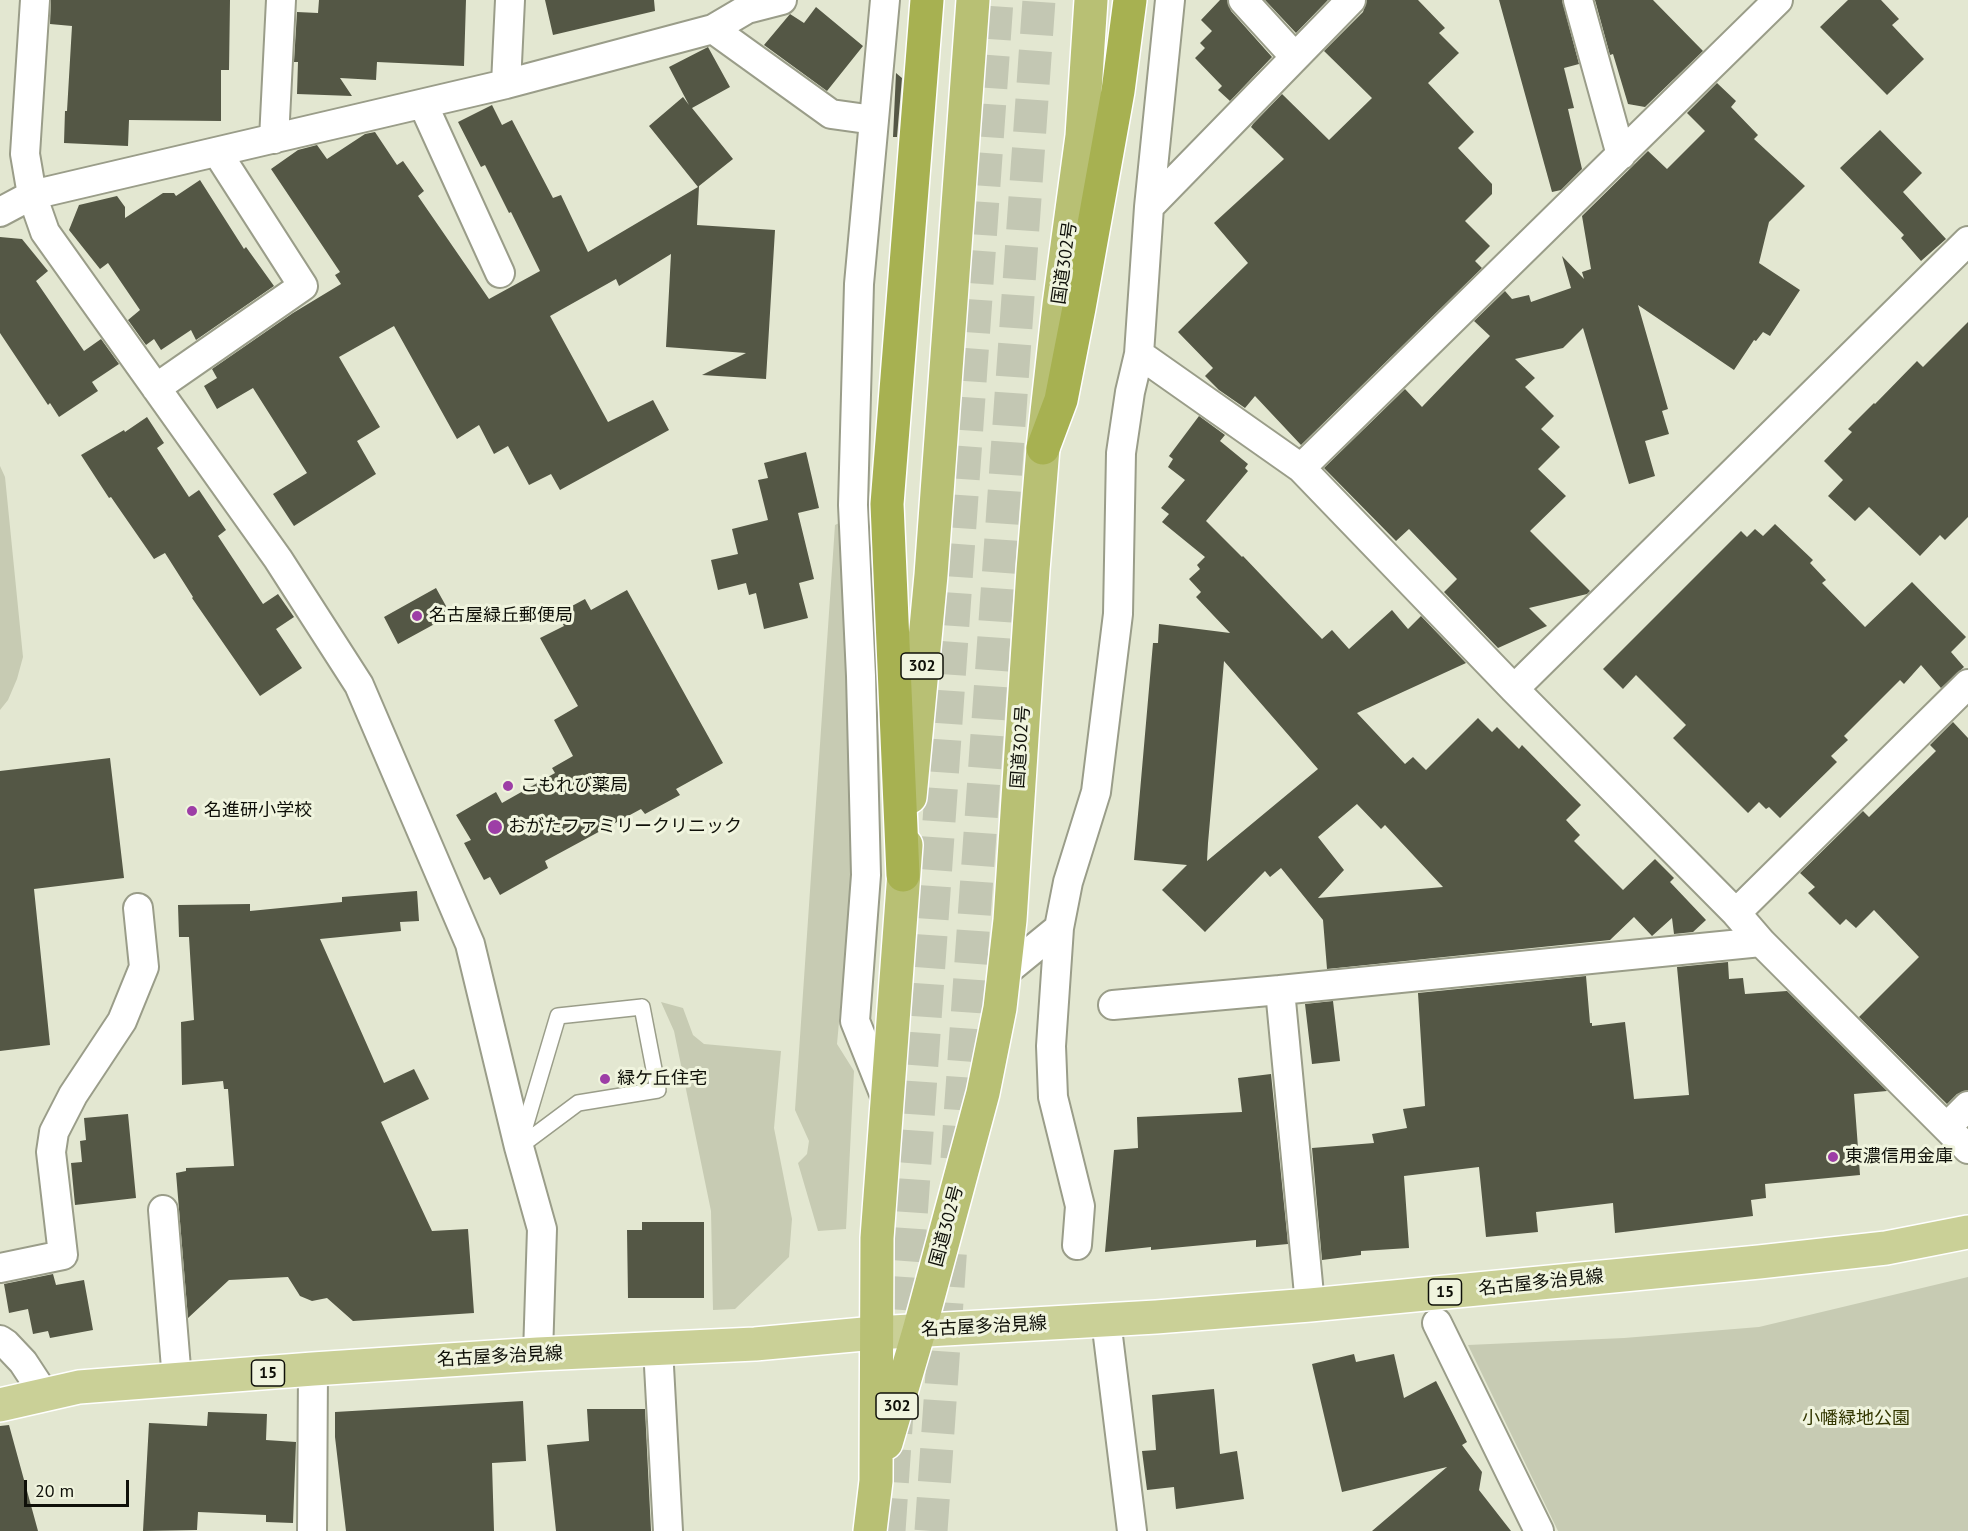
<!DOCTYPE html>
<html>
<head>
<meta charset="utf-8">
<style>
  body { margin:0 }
  #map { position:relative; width:1968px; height:1531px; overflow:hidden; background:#e3e7d1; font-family:"PT Sans",sans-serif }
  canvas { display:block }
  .scale { position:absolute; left:24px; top:1480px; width:105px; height:27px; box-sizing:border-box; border:3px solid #0f1009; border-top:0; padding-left:8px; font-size:18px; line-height:21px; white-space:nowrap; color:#0f1009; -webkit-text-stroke:4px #f0f4de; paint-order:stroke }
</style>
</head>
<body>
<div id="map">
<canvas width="1968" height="1531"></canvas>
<div class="scale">20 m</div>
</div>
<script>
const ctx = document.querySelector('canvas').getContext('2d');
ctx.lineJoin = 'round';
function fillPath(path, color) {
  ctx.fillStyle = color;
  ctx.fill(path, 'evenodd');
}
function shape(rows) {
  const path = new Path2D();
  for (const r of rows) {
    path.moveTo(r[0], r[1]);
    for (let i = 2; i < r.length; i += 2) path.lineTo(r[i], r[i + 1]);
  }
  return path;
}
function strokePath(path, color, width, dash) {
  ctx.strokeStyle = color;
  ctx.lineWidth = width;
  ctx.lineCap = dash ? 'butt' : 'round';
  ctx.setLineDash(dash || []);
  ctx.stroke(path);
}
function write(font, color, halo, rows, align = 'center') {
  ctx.font = font + ' "PT Sans","Noto Sans JP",sans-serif';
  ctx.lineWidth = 6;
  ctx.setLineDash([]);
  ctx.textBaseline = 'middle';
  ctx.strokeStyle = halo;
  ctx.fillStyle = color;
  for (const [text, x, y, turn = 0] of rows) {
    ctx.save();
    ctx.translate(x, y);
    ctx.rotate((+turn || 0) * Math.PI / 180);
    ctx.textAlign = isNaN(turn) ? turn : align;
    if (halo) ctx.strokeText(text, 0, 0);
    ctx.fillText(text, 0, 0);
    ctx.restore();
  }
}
const green = shape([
  [0,466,5,477,23,657,17,679,8,700,0,710],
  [841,522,854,857,837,1044,854,1071,846,1229,818,1231,798,1163,807,1154,809,1141,795,1110,835,525],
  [661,1002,683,1008,693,1035,704,1044,781,1051,774,1128,792,1219,789,1257,735,1309,713,1310,711,1211,674,1031],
  [1968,1277,1968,1531,1558,1531,1468,1345,1624,1338,1759,1327]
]);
const building = shape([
  [51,0,230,0,229,70,221,70,221,121,129,120,128,146,64,143,65,111,67,111,72,26,50,24],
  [319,0,466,0,464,66,377,62,376,80,340,78,352,96,297,94,298,62,294,62,297,12,318,13],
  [545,0,654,0,655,11,553,35],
  [1220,0,1227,0,1231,11,1272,57,1230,101,1218,90,1222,86,1195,58,1205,48,1200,43,1212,31,1201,20],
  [1265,0,1328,0,1296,33],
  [1367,0,1418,0,1445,28,1439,33,1459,53,1428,83,1474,132,1458,148,1492,184,1492,194,1465,221,1490,246,1475,261,1482,268,1301,445,1255,396,1245,408,1219,390,1205,376,1213,368,1178,332,1248,263,1214,223,1284,159,1251,127,1253,124,1282,94,1329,140,1372,98,1324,51,1363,12],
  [1499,0,1562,0,1579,64,1564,68,1574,108,1568,109,1582,169,1561,190,1552,192],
  [1595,0,1653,0,1703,51,1645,107,1628,104,1613,54,1610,55],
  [1848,0,1881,0,1899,19,1892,25,1924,59,1887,95,1820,27],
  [816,7,863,46,827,91,764,45,790,14,804,23],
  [708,47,730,87,692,108,733,159,699,186,697,225,775,230,766,379,702,375,746,353,666,347,671,254,619,286,616,279,550,316,608,422,653,400,669,430,560,490,551,474,529,485,508,446,494,454,479,425,457,439,394,326,339,357,380,427,357,441,376,474,294,526,273,494,307,473,253,388,217,409,204,386,217,378,212,369,293,313,341,284,335,275,340,272,271,169,298,150,317,145,327,159,365,134,375,132,397,165,403,161,424,191,418,196,489,299,540,271,511,212,509,213,485,165,481,167,458,122,492,105,502,125,512,120,553,198,561,195,588,252,698,187,649,126,683,97,689,105,669,67],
  [896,73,902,78,897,137,893,137],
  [1717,83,1736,101,1731,107,1758,135,1754,139,1805,186,1769,222,1759,263,1800,290,1770,336,1763,332,1756,341,1754,340,1734,370,1638,305,1668,409,1662,411,1669,434,1645,441,1655,476,1629,484,1583,328,1563,348,1515,359,1535,378,1525,387,1554,416,1541,429,1560,447,1538,469,1566,496,1530,531,1590,591,1587,594,1529,608,1547,626,1498,648,1444,592,1457,579,1409,529,1396,541,1324,468,1405,389,1422,407,1490,336,1474,321,1505,291,1512,299,1529,295,1531,302,1571,288,1562,256,1584,279,1582,272,1591,269,1582,216,1648,151,1667,169,1705,131,1687,113],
  [1880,130,1922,173,1903,192,1946,239,1921,261,1901,238,1904,235,1840,168],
  [200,180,244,249,246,247,274,286,196,340,191,330,161,350,154,339,146,345,128,320,140,310,108,263,100,269,69,230,79,205,117,196,125,207,125,218,163,193,174,193,176,196],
  [0,237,22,239,48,271,36,281,84,351,101,339,119,364,92,382,98,391,59,417,50,403,48,405,0,333],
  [1968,322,1968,517,1945,540,1940,535,1920,556,1869,507,1855,521,1828,496,1843,480,1824,461,1852,432,1848,429,1874,403,1875,404,1917,361,1923,367],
  [1199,416,1225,435,1220,441,1248,464,1245,468,1248,471,1206,521,1242,557,1243,556,1322,639,1332,630,1349,649,1392,610,1408,629,1421,616,1466,663,1357,713,1405,764,1413,757,1426,770,1478,718,1492,732,1497,727,1519,749,1522,745,1581,805,1566,820,1580,835,1574,841,1623,890,1655,859,1674,878,1670,882,1706,920,1693,932,1674,934,1672,918,1652,936,1634,917,1610,940,1327,969,1323,920,1281,868,1270,877,1265,871,1205,932,1162,890,1187,865,1134,860,1153,643,1158,643,1159,624,1230,633,1196,597,1201,592,1189,579,1200,569,1197,565,1205,557,1162,522,1169,514,1161,508,1185,480,1168,467,1173,459,1169,456],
  [1224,661,1318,769,1207,861,1208,843],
  [1357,804,1381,829,1385,825,1443,887,1318,898,1344,870,1318,837],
  [147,417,164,443,157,448,189,497,199,490,226,530,218,536,263,604,278,594,294,617,276,629,302,668,260,696,192,598,193,597,165,553,154,559,111,497,109,498,81,455,124,430,125,432],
  [806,452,819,508,798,513,814,579,799,583,808,618,764,629,756,593,749,595,746,583,718,590,711,560,738,554,732,529,768,520,758,480,768,478,764,463],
  [1775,524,1813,560,1810,563,1826,580,1822,583,1865,627,1912,582,1966,637,1951,652,1964,667,1941,688,1921,665,1904,684,1900,680,1844,736,1848,740,1831,756,1837,762,1780,818,1769,807,1766,809,1759,802,1748,813,1673,738,1686,725,1636,675,1623,689,1603,669,1741,531,1747,537,1755,529,1763,536],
  [436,588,451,615,398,644,384,617],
  [627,590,723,763,676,789,680,795,645,814,641,809,545,861,548,868,500,895,490,877,484,880,464,843,471,840,456,815,496,792,502,803,555,773,552,768,573,756,554,720,578,706,540,638,564,626,557,614,585,599,591,610],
  [1953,722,1968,738,1968,1090,1957,1094,1947,1104,1859,1017,1919,957,1874,910,1856,928,1846,919,1840,925,1808,893,1815,887,1800,873,1863,811,1869,817,1936,751,1930,745],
  [110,758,124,878,34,889,50,1045,0,1051,0,771],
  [417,891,419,921,400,922,401,931,320,939,384,1083,414,1069,429,1099,381,1122,432,1231,468,1229,474,1313,353,1321,327,1298,312,1301,300,1296,288,1277,229,1280,188,1318,176,1173,186,1171,186,1168,234,1166,228,1089,224,1089,223,1081,182,1085,181,1022,194,1020,189,937,179,937,178,905,250,904,250,911,342,902,342,897],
  [1728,962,1729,979,1743,978,1745,994,1787,991,1887,1091,1854,1094,1860,1175,1765,1184,1766,1198,1751,1200,1753,1216,1615,1233,1613,1203,1536,1212,1538,1232,1486,1237,1479,1167,1404,1176,1409,1248,1361,1251,1361,1255,1322,1260,1312,1148,1374,1143,1372,1134,1407,1128,1403,1109,1425,1106,1418,993,1586,976,1590,1023,1592,1023,1592,1026,1625,1022,1634,1099,1689,1095,1677,967],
  [1333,1001,1340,1061,1312,1064,1305,1004],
  [1271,1074,1288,1244,1256,1247,1256,1240,1151,1250,1151,1247,1105,1252,1114,1150,1138,1148,1137,1117,1242,1112,1238,1078],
  [128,1114,136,1198,75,1205,71,1163,82,1162,80,1141,86,1140,84,1118],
  [642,1222,704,1222,704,1298,628,1298,627,1230,642,1230],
  [53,1274,56,1285,84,1280,93,1330,50,1338,48,1331,33,1334,28,1309,9,1313,4,1284],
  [1354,1354,1356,1362,1394,1354,1404,1398,1436,1381,1467,1442,1462,1445,1482,1472,1479,1490,1511,1531,1372,1531,1447,1467,1342,1492,1312,1364],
  [1214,1389,1220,1454,1237,1451,1244,1499,1176,1509,1174,1487,1147,1490,1142,1451,1156,1450,1152,1395],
  [523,1401,526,1461,492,1463,494,1531,346,1531,335,1437,335,1412],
  [587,1409,645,1409,651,1531,556,1531,547,1445,589,1441],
  [208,1412,267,1414,266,1440,296,1442,293,1523,266,1522,266,1515,198,1512,197,1530,143,1531,149,1423,207,1426],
  [9,1425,38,1531,0,1531,0,1426]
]);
const motorwayTunnel = shape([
  [957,1159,1039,0],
  [901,1359,997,0],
  [889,1531,897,1413],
  [931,1531,951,1244]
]);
const service = shape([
  [642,1007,658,1090,578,1103,519,1147,558,1016,642,1007]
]);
const minor = shape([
  [35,0,25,154,32,195,45,232,278,559,359,685,470,944,519,1147,542,1229,538,1354],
  [885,0,859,284,853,505,861,676,866,875,855,1021,887,1101],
  [1243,0,1295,57],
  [1578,0,1621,155],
  [713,29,831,114,874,120],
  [506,84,510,0],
  [423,104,500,273],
  [274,139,281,0],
  [1149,207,1351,0],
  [0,212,32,195,506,84,713,29,747,9,782,0],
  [1139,354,1301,468,1514,689,1736,913,1761,942,1968,1149],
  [156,388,303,286,217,152],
  [1301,468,1778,0],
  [1514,689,1968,241],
  [1736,913,1968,684],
  [1059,928,1051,1046,1053,1097,1080,1206,1077,1245],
  [1004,973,1059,928,1068,882,1096,792,1118,614,1121,453,1130,392,1139,354,1149,207,1170,0],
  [1113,1005,1280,990],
  [1947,1127,1968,1106],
  [163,1210,177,1380],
  [0,1268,63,1255,51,1152,54,1132,73,1095,122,1021,144,967,138,908],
  [1310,1305,1280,990,1761,942],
  [1106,1320,1132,1531],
  [1437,1323,1539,1531],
  [0,1340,6,1344,23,1362,44,1394],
  [658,1348,668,1531],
  [312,1531,313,1369]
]);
const primary = shape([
  [0,1405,79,1387,313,1369,538,1354,755,1344,875,1333,1156,1317,1310,1305,1759,1262,1886,1248,1968,1232]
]);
const trunk = shape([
  [910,797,931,575,973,0],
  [886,1443,919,1331,983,1093,1000,1008,1010,920,1033,570,1043,448,1059,305,1082,136,1091,0],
  [870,1531,876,1481,877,1238,906,845]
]);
const motorway = shape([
  [1043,448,1061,400,1079,308,1118,91,1130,0],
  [903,875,887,504,927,0]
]);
const markers = [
  [417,616,6,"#9d3ea6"],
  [508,786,6,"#9d3ea6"],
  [192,811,6,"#9d3ea6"],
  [495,827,8,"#9d3ea6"],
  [605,1079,6,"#9d3ea6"],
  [1833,1157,6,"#9d3ea6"]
];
const shields = [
  [922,666,42],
  [1445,1292,33],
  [268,1373,33],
  [897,1406,42]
];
const shieldNames = [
  ["302",922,666],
  ["15",1445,1292],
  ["15",268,1373],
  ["302",897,1406]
];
const streetNames = [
  ["国道302号",1065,263,-82],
  ["国道302号",1021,747,-86],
  ["国道302号",947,1226,-75],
  ["名古屋多治見線",1541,1283,-6],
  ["名古屋多治見線",984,1327,-3],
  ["名古屋多治見線",500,1357,-3]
];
const poiNames = [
  ["名古屋緑丘郵便局",429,616],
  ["こもれび薬局",520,786],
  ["名進研小学校",204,811],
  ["おがたファミリークリニック",508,827],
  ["緑ケ丘住宅",617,1079],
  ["東濃信用金庫",1845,1157]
];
const parkNames = [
  ["小幡緑地公園",1856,1419]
];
fillPath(green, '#c7cbb3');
fillPath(building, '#545745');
strokePath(motorwayTunnel, '#c3c7b3', 33, [33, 16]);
strokePath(service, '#9a9d89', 18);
strokePath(minor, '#9a9d89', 32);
strokePath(primary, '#fff', 36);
strokePath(trunk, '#fff', 36);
strokePath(motorway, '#fff', 36);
strokePath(service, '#fff', 15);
strokePath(minor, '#fff', 28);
strokePath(primary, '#cad097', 33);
strokePath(trunk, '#b8c074', 33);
strokePath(motorway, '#a7b151', 33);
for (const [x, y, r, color] of markers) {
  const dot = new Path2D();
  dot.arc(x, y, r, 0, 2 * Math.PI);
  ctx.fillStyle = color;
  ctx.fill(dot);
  strokePath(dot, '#f0f4de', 2);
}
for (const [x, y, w] of shields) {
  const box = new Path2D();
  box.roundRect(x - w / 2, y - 13, w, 26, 4.5);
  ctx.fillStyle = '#f0f4de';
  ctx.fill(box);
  strokePath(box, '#0f1009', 1.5);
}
write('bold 16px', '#0f1009', null, shieldNames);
write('18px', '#0f1009', '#f0f4de', streetNames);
write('18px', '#0f1009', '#f0f4de', poiNames, 'left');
write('18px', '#333700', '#f0f4de', parkNames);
</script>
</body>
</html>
